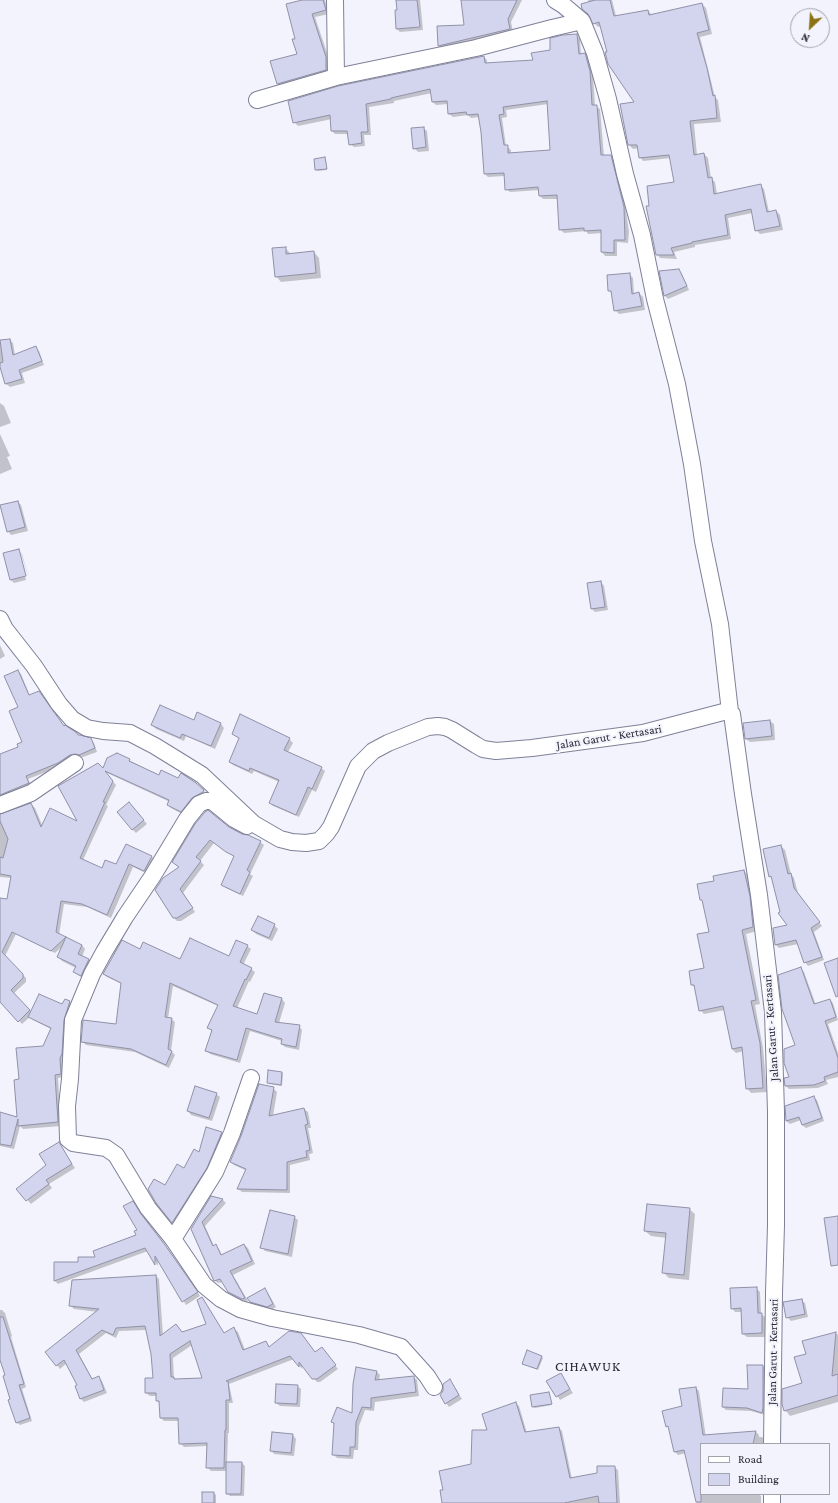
<!DOCTYPE html>
<html>
<head>
<meta charset="utf-8">
<style>
  body { margin:0 }
  #map { position:relative; width:838px; height:1503px; overflow:hidden; background:#f2f3fd; font-family:"Crimson Pro",serif }
  canvas { display:block }
  .legend { position:absolute; left:700px; top:1443px; width:130px; height:52px; box-sizing:border-box; background:#f2f3fd; border:1px solid #a2a3ad; margin:0; padding:5px 7px; list-style:none; font-size:12px; color:#2a2b34 }
  .legend li { display:flex; align-items:center; gap:8px; height:20px }
  .legend b { width:20px; border:1px solid #a2a3ad }
  .north { position:absolute; left:790px; top:8px; width:40px; height:40px; box-sizing:border-box; background:#f2f3fd; border:1px solid #a2a3ad; border-radius:50%; rotate:205deg; font-size:11px; font-weight:700; line-height:16px; text-align:center; color:#2a2b34 }
  .north::after { content:''; display:block; margin:auto; width:14px; height:18px; background:#8b7215; clip-path:polygon(50% 0,100% 100%,50% 72%,0 100%) }
</style>
</head>
<body>
<div id="map">
<canvas width="838" height="1503"></canvas>
<ul class="legend">
<li><b style="height:5px;background:#fff"></b>Road</li>
<li><b style="height:11px;background:#d3d5ee"></b>Building</li>
</ul>
<div class="north">N</div>
</div>
<script>
const ctx = document.querySelector('canvas').getContext('2d');
ctx.lineJoin = 'round';
function fillPath(path, color) {
  ctx.fillStyle = color;
  ctx.fill(path, 'evenodd');
}
function shape(rows) {
  const path = new Path2D();
  for (const r of rows) {
    path.moveTo(r[0], r[1]);
    for (let i = 2; i < r.length; i += 2) path.lineTo(r[i], r[i + 1]);
  }
  return path;
}
function strokePath(path, color, width, dash) {
  ctx.strokeStyle = color;
  ctx.lineWidth = width;
  ctx.lineCap = dash ? 'butt' : 'round';
  ctx.setLineDash(dash || []);
  ctx.stroke(path);
}
function write(font, color, halo, rows, align = 'center') {
  ctx.font = font + ' "Crimson Pro",serif';
  ctx.lineWidth = 4;
  ctx.setLineDash([]);
  ctx.textBaseline = 'middle';
  ctx.strokeStyle = halo;
  ctx.fillStyle = color;
  for (const [text, x, y, turn = 0] of rows) {
    ctx.save();
    ctx.translate(x, y);
    ctx.rotate((+turn || 0) * Math.PI / 180);
    ctx.textAlign = isNaN(turn) ? turn : align;
    if (halo) ctx.strokeText(text, 0, 0);
    ctx.fillText(text, 0, 0);
    ctx.restore();
  }
}
const shadow = shape([
  [304,0,325,0,329,14,315,17,329,59,330,73,282,87,278,84,272,62,298,54,296,39],
  [397,0,420,0,423,30,400,32,397,29,398,11],
  [462,0,522,0,511,22,513,32,442,49,439,46,465,26],
  [588,0,612,0,616,16,648,11,652,15,702,4,706,8,712,34,700,37,715,97,718,100,721,122,694,124,697,155,704,154,708,158,711,178,715,182,717,194,760,185,764,189,769,212,776,211,780,215,783,230,760,234,756,230,752,213,728,218,731,239,695,245,695,247,674,252,677,259,660,258,657,254,650,207,675,183,671,158,643,161,640,157,638,148,633,149,629,145,636,103,609,53,601,26,598,27,594,23],
  [577,35,580,39,581,55,585,54,588,58,593,75,595,106,600,109,604,156,611,156,614,159,625,204,629,232,628,243,617,242,617,256,605,256,602,252,602,233,588,234,586,231,564,233,560,229,558,199,543,199,540,196,540,190,510,192,506,189,505,176,488,177,485,174,482,132,479,117,471,118,468,115,453,117,449,114,448,104,436,105,433,102,432,93,394,101,394,103,369,107,371,135,364,135,365,146,354,147,350,144,348,134,335,134,332,131,332,119,298,126,294,122,484,57,487,60,487,64,534,61],
  [548,104,551,151,511,154,511,150,506,146,502,118,507,117,506,110],
  [423,128,427,131,429,151,418,152,414,148],
  [325,159,326,160,327,170,318,171,316,170,315,160],
  [285,248,291,254,314,252,319,258,321,278,281,282,276,276],
  [678,270,682,274,689,290,668,299,665,296],
  [629,274,633,278,634,294,639,293,643,297,645,310,619,314,615,310,612,294,609,290],
  [10,340,13,343,15,355,35,348,39,351,44,365,22,373,25,383,10,387,6,384,0,366,0,341],
  [0,403,4,406,11,423,0,427],
  [0,434,10,456,7,457,12,469,0,474],
  [18,502,21,505,28,531,11,535,8,531],
  [18,550,22,554,29,579,21,553,19,553,26,580,14,583,11,580],
  [601,582,604,586,608,610,595,612,592,609],
  [0,645,5,656,0,659],
  [18,671,21,674,30,696,64,727,78,736,90,739,94,743,97,752,83,757,78,756,62,766,28,779,31,786,0,799,0,755,20,748,24,743,20,707],
  [198,714,221,724,224,728,215,749,186,736,184,741,156,729,152,725,194,721],
  [770,721,774,724,775,740,750,742,746,739],
  [233,734,289,739,293,743,288,752,321,768,325,771,316,792,312,790,299,817,273,806,270,803,279,782,254,771,252,774,233,765,230,762,240,739],
  [117,754,160,776,196,783,207,794,184,815,171,808,168,805,170,802,105,772,116,785,106,805,108,806,83,860,102,869,151,856,155,860,148,874,133,867,111,918,87,907,64,904,59,935,82,945,85,949,82,957,89,960,92,963,84,979,74,972,76,968,62,961,58,957,63,946,55,953,16,934,5,956,26,978,26,982,13,994,32,1012,63,1006,65,1000,73,1006,64,1077,58,1078,61,1126,23,1129,20,1126,14,1149,0,1146,0,1114,19,1118,20,1080,43,1047,51,1029,33,1020,30,1017,22,1024,0,1001,0,899,8,900,11,878,0,877,0,815,31,804,35,808,43,827,79,823,103,770],
  [129,803,147,824,136,833,132,829],
  [229,828,242,835,260,842,264,845,250,874,253,876,243,896,226,888,222,885,235,857,214,843,200,861,204,865,183,893,195,912,181,921,177,921,174,918,180,868,173,862],
  [781,846,785,850,791,874,794,878,798,893,822,926,814,932,824,960,808,966,805,962,798,944,779,948,776,945,789,926,781,912,773,879,770,876],
  [744,871,748,875,757,931,746,934,760,1004,755,1005,763,1048,767,1092,751,1093,747,1088,744,1051,736,1053,732,1049,725,1010,704,1014,700,1010,696,988,692,985,705,969,710,932,704,902,701,899,716,882],
  [274,925,278,929,272,941,256,934,252,930],
  [247,946,251,949,243,965,251,969,255,972,250,982,249,981,237,1008,258,1015,282,999,285,1003,279,1023,299,1026,302,1030,299,1050,285,1047,282,1044,282,1041,250,1031,240,1063,210,1054,207,1051,212,1031,208,1028,218,1006,173,986,168,1018,171,1019,175,1022,171,1051,175,1055,169,1068,135,1052,86,1045,82,1041,117,1025,122,984,107,977,104,974,140,950,180,960,229,957],
  [801,968,804,972,816,1005,830,1000,833,1003,838,1020,828,1024,838,1053,838,1077,826,1080,828,1084,818,1088,789,1089,786,1086,790,1077,797,1046],
  [282,1072,283,1074,282,1086,270,1084,268,1083],
  [273,1088,277,1092,273,1116,304,1109,308,1112,311,1128,308,1128,313,1153,309,1154,310,1160,290,1165,290,1193,242,1192,238,1189,247,1171,234,1165,231,1162,242,1137],
  [216,1094,220,1097,212,1121,191,1115,188,1111],
  [813,1097,817,1100,824,1121,806,1128,802,1125,801,1120,790,1124,786,1121],
  [222,1133,225,1136,210,1171,176,1225,157,1202,165,1186,185,1170,199,1153],
  [58,1143,75,1168,49,1184,52,1188,31,1204,18,1189,48,1165],
  [212,1197,223,1200,226,1203,205,1226,214,1246,216,1246,219,1249,222,1255,244,1245,248,1248,255,1264,233,1275,248,1301,246,1302,232,1295,223,1282,218,1283,214,1280,192,1229],
  [689,1209,695,1214,689,1280,669,1278,663,1272,667,1238,651,1236,645,1231],
  [294,1217,298,1220,292,1257,265,1251,262,1247],
  [144,1218,168,1249,200,1296,186,1305,158,1259,158,1266,148,1251,58,1284,55,1281,79,1263,96,1258,138,1236,138,1230],
  [156,1276,159,1279,163,1335,182,1333,207,1325,202,1298,224,1334,234,1329,238,1332,245,1350,266,1342,270,1347,316,1353,325,1352,338,1369,320,1382,317,1382,302,1365,302,1369,294,1359,229,1384,233,1403,229,1403,229,1433,228,1433,227,1463,242,1463,245,1466,244,1496,230,1496,227,1493,227,1471,211,1471,207,1467,208,1446,184,1447,180,1443,179,1421,164,1421,161,1418,160,1404,157,1400,157,1396,150,1396,146,1393,154,1379,152,1354,146,1330,119,1331,116,1338,106,1333,79,1354,93,1380,99,1378,102,1381,107,1393,84,1402,81,1399,79,1385,67,1363,60,1369,57,1365,98,1312,74,1309,70,1305],
  [192,1345,203,1379,176,1380,174,1379,173,1358],
  [756,1288,760,1292,761,1314,765,1317,766,1337,747,1337,743,1334,742,1312,735,1312,732,1308],
  [265,1290,268,1293,276,1307,271,1310,254,1305,250,1301],
  [801,1300,805,1303,808,1317,791,1321,787,1317],
  [0,1310,2,1310,5,1313,12,1336,11,1337,26,1387,22,1389,32,1421,20,1425,16,1422,4,1377,6,1376,0,1356],
  [836,1333,838,1335,838,1402,790,1416,785,1410,803,1384,807,1354],
  [541,1356,543,1358,538,1370,523,1363],
  [763,1366,766,1369,765,1415,751,1411,726,1410,723,1407,749,1390],
  [376,1371,380,1375,379,1381,413,1377,417,1380,419,1396,375,1402,374,1411,365,1410,359,1426,358,1450,354,1450,353,1459,337,1458,333,1454,335,1425,332,1422,353,1415],
  [560,1374,573,1393,560,1400,548,1382],
  [450,1380,462,1399,449,1407,446,1403],
  [297,1386,301,1389,300,1407,280,1406,276,1403],
  [696,1388,699,1391,707,1444,701,1444,701,1494,758,1494,761,1496,761,1503,697,1503,686,1453,678,1455,675,1452,670,1430,667,1426,683,1407],
  [549,1393,552,1405,535,1408,533,1407],
  [516,1403,519,1406,527,1433,559,1428,562,1431,572,1479,598,1474,614,1467,618,1470,620,1503,444,1503,444,1490,472,1465,489,1431],
  [756,1432,759,1435,759,1437,762,1437,765,1440,765,1444,721,1444,722,1434],
  [293,1435,296,1439,294,1456,274,1454,271,1450],
  [203,1493,214,1493,216,1495,216,1503,203,1503]
]);
const building = shape([
  [302,0,323,0,326,10,312,14,326,57,326,70,277,84,270,61,297,54,292,39,295,39,286,4,302,0],
  [396,0,417,0,420,27,396,29,395,10,397,10,396,0],
  [461,0,517,0,508,19,510,29,438,46,437,26,464,25,461,0],
  [595,0,610,0,614,16,648,10,649,15,702,3,709,30,697,33,707,68,713,96,715,95,717,118,690,121,694,155,704,153,708,178,712,177,714,194,761,184,767,212,776,210,780,226,755,231,751,209,725,215,728,235,692,242,692,243,671,248,674,255,656,255,646,206,649,206,647,186,674,182,669,155,639,158,637,145,628,145,620,104,634,102,608,64,605,52,607,52,599,22,593,24,588,14,582,9,581,4,595,0],
  [577,34,579,54,585,53,590,71,592,105,597,105,601,155,611,155,624,207,625,240,614,240,614,253,601,252,601,230,584,231,584,228,559,230,557,195,539,196,538,187,505,190,504,173,484,174,481,132,478,114,467,115,466,112,448,114,447,101,432,102,430,89,391,98,391,99,366,104,368,132,361,132,362,143,349,145,347,131,331,131,330,115,293,123,288,101,338,86,484,56,485,63,533,60,531,53,550,50,550,38,563,35,577,34],
  [547,101,550,150,508,153,508,145,504,145,499,115,504,114,503,107,547,101],
  [424,127,426,147,413,149,411,128,424,127],
  [325,157,327,169,315,170,314,159,325,157],
  [286,247,286,254,314,251,316,273,275,277,272,248,286,247],
  [679,269,687,286,664,296,659,271,679,269],
  [630,273,632,294,639,292,642,306,614,311,611,291,608,291,607,275,630,273],
  [10,339,13,355,36,346,42,361,19,370,22,379,5,384,0,367,0,363,3,362,0,340,10,339],
  [18,501,25,527,7,532,0,505,18,501],
  [19,549,26,576,10,580,3,553,19,549],
  [601,581,605,607,591,609,587,583,601,581],
  [18,670,29,695,39,691,64,726,65,725,77,733,78,735,80,735,91,738,95,748,79,755,75,754,70,755,58,763,26,776,29,783,0,795,0,754,18,747,17,744,22,742,9,711,18,707,4,676,18,670],
  [160,705,194,720,197,712,221,723,211,746,182,734,180,738,151,725,160,705],
  [240,714,290,738,284,750,322,767,312,789,308,787,296,815,269,803,279,780,250,768,249,771,229,762,239,738,232,734,240,714],
  [770,720,772,736,745,739,743,723,770,720],
  [117,753,130,759,129,761,159,775,161,770,178,778,181,773,196,783,204,790,203,792,192,798,181,812,167,805,169,800,105,771,113,781,103,802,105,802,80,858,102,868,105,860,116,864,126,844,152,856,144,871,129,864,107,915,82,904,61,901,56,932,66,937,51,951,12,932,2,952,23,974,23,978,11,990,30,1010,18,1022,0,1002,0,898,7,899,11,876,0,874,0,857,3,858,8,839,0,821,0,814,31,803,41,827,50,808,77,821,58,786,98,763,103,768,107,758,117,753],
  [129,802,144,820,132,830,117,812,129,802],
  [208,810,229,827,242,834,248,835,261,841,247,870,250,872,240,894,221,885,234,856,226,852,210,840,196,857,201,861,180,889,193,908,177,918,173,918,155,890,163,878,179,867,172,862,195,824,205,812,208,810],
  [781,845,788,874,791,873,794,888,820,922,811,928,822,957,804,963,796,940,775,945,773,928,787,925,778,913,780,912,771,876,769,877,763,849,781,845],
  [744,870,750,896,753,927,742,930,756,1000,751,1001,760,1043,763,1088,746,1089,742,1047,732,1049,723,1006,699,1011,694,985,691,985,689,971,704,968,697,934,709,932,702,900,700,900,697,884,714,881,713,876,744,870],
  [258,916,275,924,269,938,251,930,258,916],
  [66,937,82,945,78,954,89,959,81,976,73,972,76,966,57,957,66,937],
  [190,938,229,956,236,940,248,945,240,962,252,968,246,980,245,979,233,1006,257,1014,264,993,282,998,275,1022,300,1025,296,1047,281,1044,282,1039,246,1028,237,1060,205,1051,212,1030,207,1028,218,1005,170,983,165,1017,172,1018,168,1049,172,1051,166,1065,131,1049,81,1042,83,1020,116,1024,121,983,103,974,122,940,140,949,143,942,180,959,190,938],
  [838,958,838,996,836,997,824,963,838,958],
  [801,967,814,1004,830,999,836,1017,825,1021,838,1058,838,1072,824,1077,825,1081,814,1085,785,1086,784,1078,789,1077,784,1063,784,1049,795,1045,782,1009,778,975,801,967],
  [39,994,62,1004,65,999,70,1001,64,1020,62,1054,60,1058,61,1074,55,1075,58,1122,18,1126,18,1119,11,1146,0,1144,0,1112,17,1117,14,1080,19,1079,16,1048,43,1046,51,1028,28,1017,39,994],
  [268,1070,282,1072,281,1085,267,1083,268,1070],
  [259,1084,274,1087,269,1116,304,1108,308,1124,305,1125,310,1150,306,1151,307,1157,287,1162,287,1190,237,1189,246,1169,230,1162,241,1136,259,1084],
  [195,1086,217,1093,209,1118,187,1111,195,1086],
  [814,1096,822,1118,802,1125,799,1117,786,1121,785,1106,814,1096],
  [206,1127,222,1132,207,1168,172,1223,156,1203,148,1189,154,1179,165,1185,177,1164,184,1168,194,1149,199,1152,206,1127],
  [59,1142,72,1164,46,1180,49,1184,26,1201,16,1189,46,1165,39,1154,59,1142],
  [211,1196,223,1199,202,1222,213,1246,216,1244,221,1255,244,1244,252,1261,230,1271,245,1298,242,1299,228,1292,220,1279,214,1281,191,1229,211,1196],
  [133,1201,141,1214,165,1245,198,1292,182,1302,155,1256,155,1265,145,1248,54,1281,54,1262,78,1262,78,1257,95,1257,93,1251,136,1235,134,1231,137,1230,123,1206,133,1201],
  [647,1204,690,1208,684,1275,662,1273,666,1233,644,1231,647,1204],
  [270,1210,295,1216,288,1254,260,1248,270,1210],
  [838,1216,838,1265,831,1266,824,1218,838,1216],
  [156,1275,160,1336,176,1324,182,1332,206,1324,197,1300,202,1297,224,1333,234,1327,243,1350,266,1341,269,1347,289,1331,301,1333,315,1352,322,1347,336,1365,317,1379,312,1379,299,1362,299,1367,290,1356,226,1381,228,1381,230,1400,226,1400,226,1430,225,1430,224,1468,206,1468,207,1443,179,1444,178,1418,160,1418,159,1401,156,1401,156,1393,145,1393,145,1378,153,1378,151,1354,145,1326,116,1328,113,1335,102,1330,76,1350,92,1379,99,1376,104,1390,80,1399,75,1386,77,1385,64,1360,56,1366,45,1352,99,1309,69,1306,72,1280,156,1275],
  [190,1341,202,1378,174,1379,174,1377,171,1377,170,1354,190,1341],
  [757,1287,758,1313,762,1313,762,1333,742,1334,741,1308,731,1309,730,1288,757,1287],
  [265,1288,273,1304,267,1307,250,1302,247,1298,265,1288],
  [802,1299,805,1314,786,1318,783,1302,802,1299],
  [0,1317,3,1317,24,1384,19,1385,30,1418,16,1423,8,1400,10,1399,3,1376,5,1375,0,1360,0,1317],
  [836,1332,832,1376,838,1374,838,1395,784,1411,782,1404,782,1389,802,1383,794,1357,806,1354,802,1341,836,1332],
  [527,1350,542,1356,537,1369,522,1364,527,1350],
  [747,1365,763,1365,763,1408,762,1413,747,1408,722,1407,723,1388,748,1389,747,1365],
  [356,1367,377,1371,375,1380,414,1376,416,1392,371,1398,371,1408,362,1407,356,1422,355,1447,350,1447,350,1456,332,1455,334,1423,331,1422,337,1407,352,1413,353,1384,356,1367],
  [561,1373,570,1389,556,1397,546,1381,561,1373],
  [450,1379,459,1395,445,1404,440,1395,443,1391,443,1384,450,1379],
  [276,1384,298,1385,297,1404,275,1403,276,1384],
  [696,1387,703,1435,756,1431,753,1444,701,1444,701,1502,696,1502,684,1450,674,1452,668,1426,666,1427,662,1411,682,1406,679,1389,696,1387],
  [549,1392,552,1404,532,1407,530,1395,549,1392],
  [516,1402,525,1432,559,1427,570,1478,597,1473,597,1466,615,1466,617,1503,599,1503,598,1496,564,1503,442,1503,440,1490,443,1490,439,1471,471,1464,472,1430,487,1430,482,1414,516,1402],
  [272,1432,293,1434,291,1453,270,1451,272,1432],
  [226,1462,242,1462,241,1494,226,1494,226,1462],
  [202,1492,214,1492,214,1503,202,1503,202,1492]
]);
const street = shape([
  [335,0,336,77],
  [555,0,563,5,582,21],
  [257,100,336,77,476,48,552,28,582,21,595,53,608,99,625,174,642,235,655,299,677,384,692,464,703,541,720,624,730,712],
  [0,619,5,629,34,666,59,704,72,719,87,728,103,731,130,733,155,746,202,775,254,824,280,839,292,842,306,843,319,841,326,834,331,827,358,766,373,751,388,743,428,727,438,726,445,727,452,730,476,745,483,749,496,751,532,748,643,733,727,711,732,714,743,794,759,895,773,1012,776,1112,776,1225,774,1293,772,1444],
  [0,805,31,793,75,763],
  [247,826,234,819,212,801,206,801,199,804,187,819,152,877,125,917,104,952,92,974,73,1020,70,1079,67,1106,68,1139,73,1143,106,1148,116,1155,148,1208,173,1239,204,1285,221,1299,240,1309,272,1318,359,1335,401,1347,427,1376,434,1387],
  [173,1239,215,1172,232,1133,251,1078],
  [772,1503,772,1494]
]);
const streetNames = [
  ["Jalan Garut - Kertasari",609,737,-9],
  ["Jalan Garut - Kertasari",771,1028,-94],
  ["Jalan Garut - Kertasari",773,1352,-89]
];
const quarterNames = [
  ["CIHAWUK",588,1367]
];
fillPath(shadow, '#0003');
fillPath(building, '#d3d5ee');
strokePath(building, '#9091a8', 1);
strokePath(street, '#7f8097', 18);
strokePath(street, '#fff', 16);
write('12px', '#2a2b34', '#f2f3fd', streetNames);
ctx.letterSpacing = '1px';
write('14px', '#2a2b34', '#f2f3fd', quarterNames);
ctx.letterSpacing = '0px';
</script>
</body>
</html>
